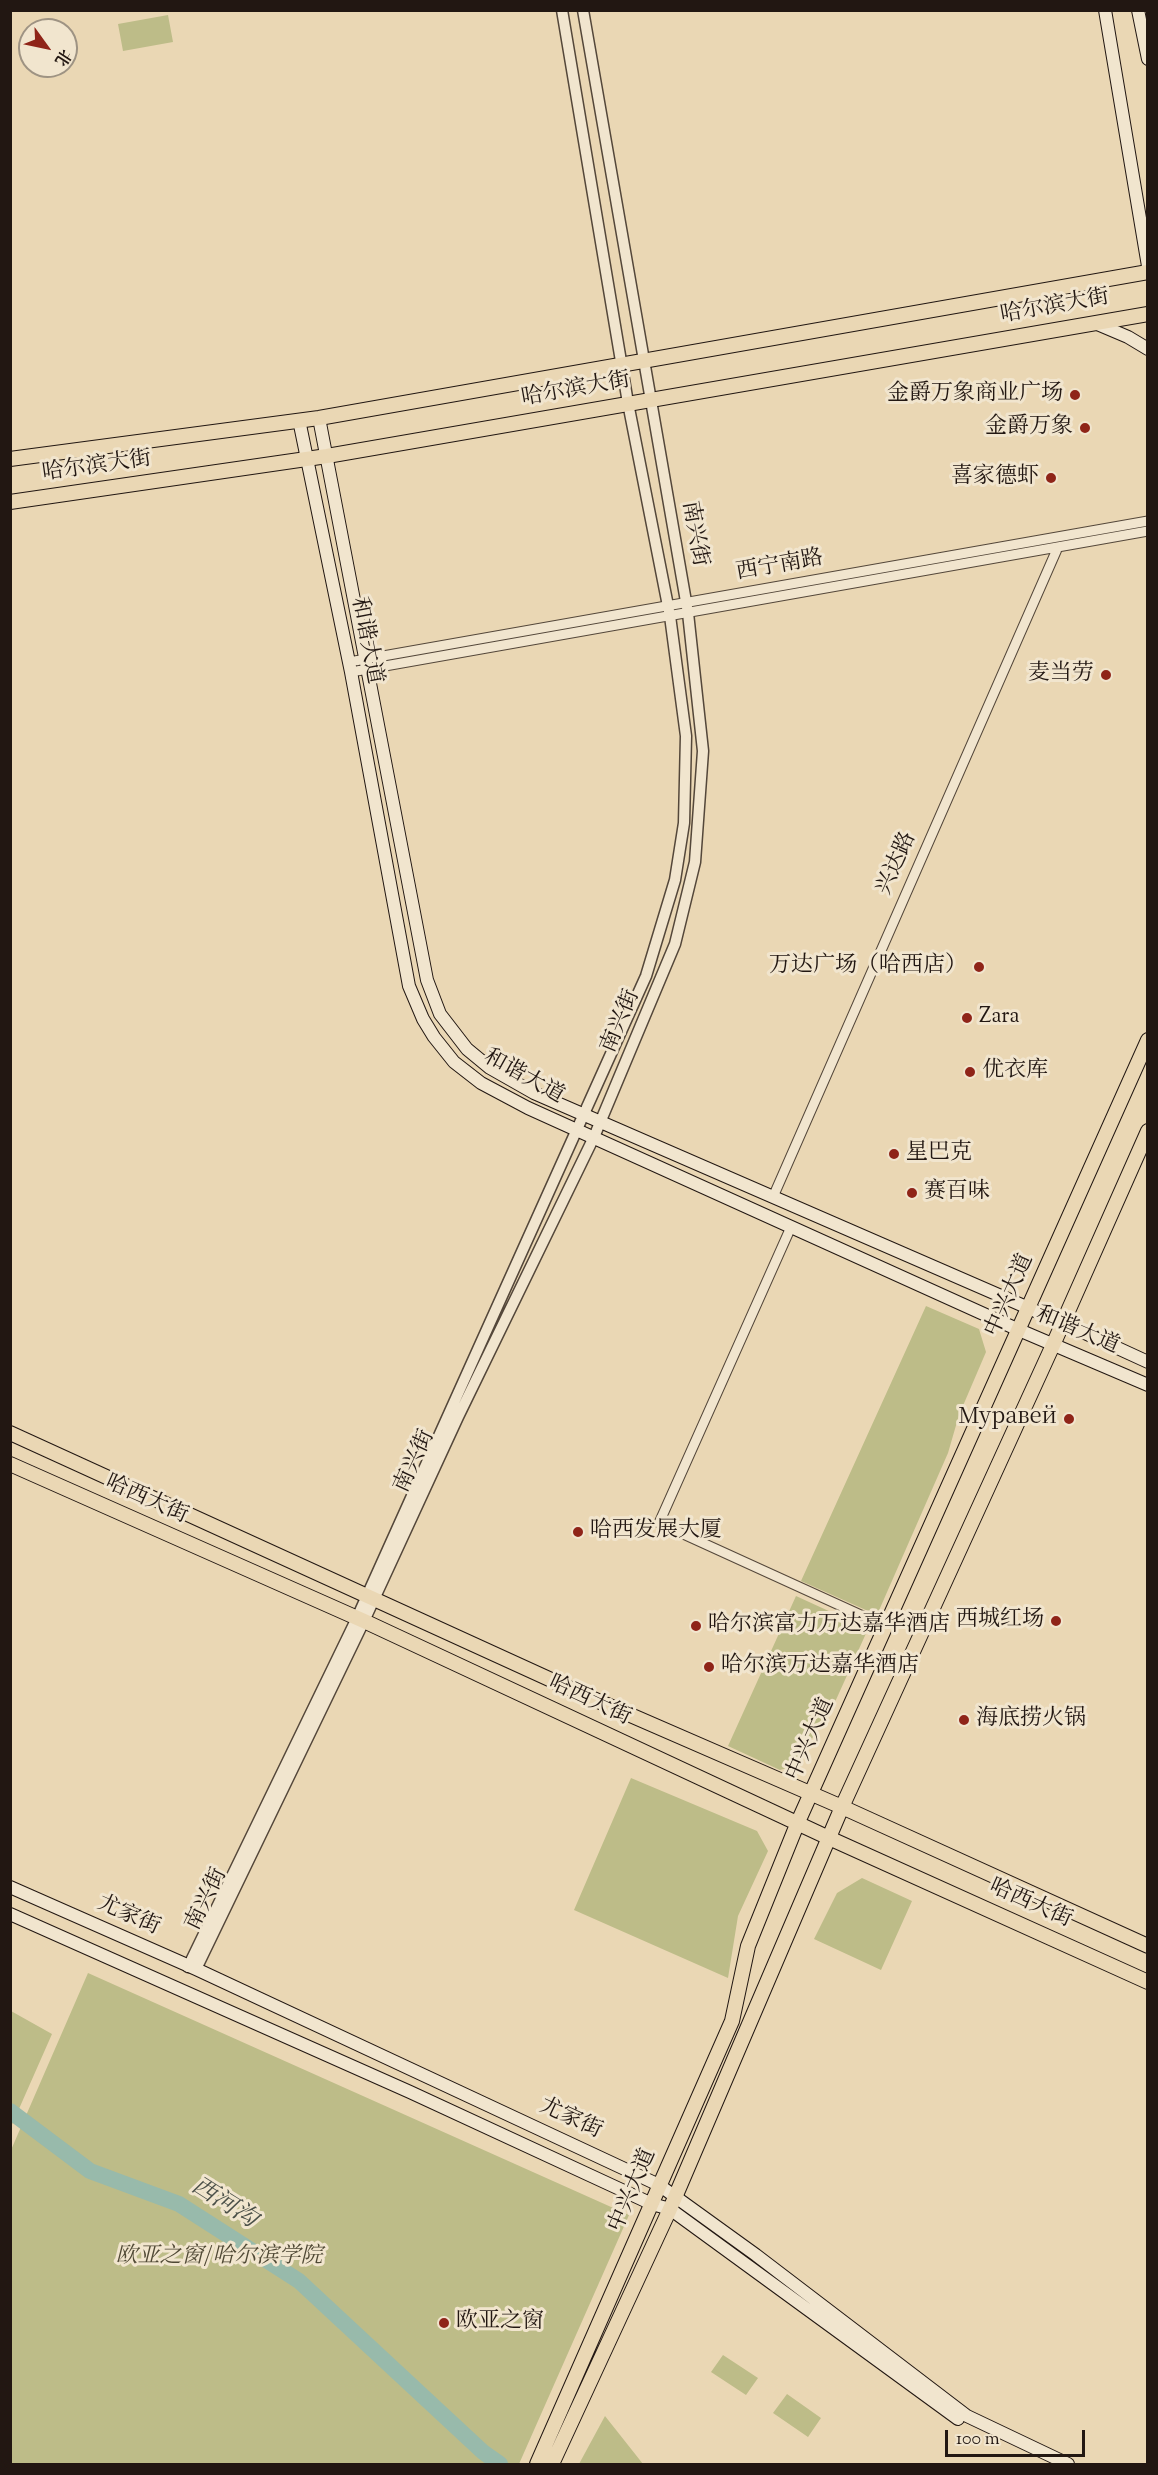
<!DOCTYPE html>
<html>
<head>
<meta charset="utf-8">
<style>
  body { margin:0 }
  #map { position:relative; width:1158px; height:2475px; overflow:hidden; background:#ead7b4; font-family:"Sorts Mill Goudy","Noto Serif SC",serif }
  canvas { display:block }
  .frame { position:absolute; inset:0; border:12px solid #221712; pointer-events:none }
  .north { position:absolute; left:18px; top:18px; width:60px; height:60px; box-sizing:border-box; background:#f1e5ce; border:2px solid #9e9383; border-radius:50%; rotate:123deg; font-size:16px; font-weight:700; line-height:24px; text-align:center; color:#221712 }
  .north::after { content:''; display:block; margin:auto; width:21px; height:27px; background:#8f2418; clip-path:polygon(50% 0,100% 100%,50% 72%,0 100%) }
  .scale { position:absolute; left:945px; top:2430px; width:140px; height:27px; box-sizing:border-box; border:3px solid #221712; border-top:0; padding-left:8px; font-size:18px; line-height:21px; white-space:nowrap; color:#221712; -webkit-text-stroke:4px #f1e5ce; paint-order:stroke }
</style>
</head>
<body>
<div id="map">
<canvas width="1158" height="2475"></canvas>
<div class="frame"></div>
<div class="north">北</div>
<div class="scale">100 m</div>
</div>
<script>
const ctx = document.querySelector('canvas').getContext('2d');
ctx.lineJoin = 'round';
function fillPath(path, color) {
  ctx.fillStyle = color;
  ctx.fill(path, 'evenodd');
}
function shape(rows) {
  const path = new Path2D();
  for (const r of rows) {
    path.moveTo(r[0], r[1]);
    for (let i = 2; i < r.length; i += 2) path.lineTo(r[i], r[i + 1]);
  }
  return path;
}
function strokePath(path, color, width, dash) {
  ctx.strokeStyle = color;
  ctx.lineWidth = width;
  ctx.lineCap = dash ? 'butt' : 'round';
  ctx.setLineDash(dash || []);
  ctx.stroke(path);
}
function write(font, color, halo, rows, align = 'center') {
  ctx.font = font + ' "Sorts Mill Goudy","Noto Serif SC",serif';
  ctx.lineWidth = 6;
  ctx.setLineDash([]);
  ctx.textBaseline = 'middle';
  ctx.strokeStyle = halo;
  ctx.fillStyle = color;
  for (const [text, x, y, turn = 0] of rows) {
    ctx.save();
    ctx.translate(x, y);
    ctx.rotate((+turn || 0) * Math.PI / 180);
    ctx.textAlign = isNaN(turn) ? turn : align;
    if (halo) ctx.strokeText(text, 0, 0);
    ctx.fillText(text, 0, 0);
    ctx.restore();
  }
}
const green = shape([
  [168,15,173,42,123,51,118,24],
  [926,1306,979,1329,986,1352,959,1415,948,1453,877,1615,801,1581],
  [796,1596,868,1629,835,1702,821,1720,800,1764,780,1770,728,1746],
  [631,1778,757,1831,768,1851,738,1916,728,1978,574,1910],
  [862,1878,912,1901,881,1970,814,1939,837,1893],
  [88,1973,629,2215,519,2464,11,2464,11,2150],
  [11,2011,52,2034,11,2127],
  [723,2355,758,2378,746,2395,711,2372],
  [787,2394,821,2418,808,2437,773,2413],
  [605,2416,643,2464,579,2464]
]);
const river = shape([
  [10,2111,90,2171,179,2204,299,2281,483,2452,500,2464]
]);
const minor = shape([
  [349,662,1148,521],
  [351,672,1148,531],
  [773,1197,1058,547],
  [791,1227,659,1523,885,1626]
]);
const tertiary = shape([
  [188,1967,357,1618,646,976,675,880,684,823,686,736,670,616,628,403,562,10],
  [196,1969,364,1621,458,1417,594,1137,675,944,695,862,703,751,688,613,583,10]
]);
const secondary = shape([
  [1105,10,1148,266],
  [1138,10,1148,59],
  [1095,323,1128,337,1148,349],
  [319,418,427,980,440,1014,467,1049,490,1068,534,1093,1063,1323,1148,1362],
  [299,420,351,672,409,986,423,1019,434,1037,454,1062,481,1083,528,1108,1019,1330,1148,1385],
  [10,1887,196,1969,659,2185,756,2255,967,2416,1068,2464],
  [10,1914,410,2092,652,2204,670,2209,958,2419]
]);
const primary = shape([
  [10,459,319,418,1148,272],
  [10,502,327,456,1148,314],
  [10,1433,582,1694,842,1807,1148,1946],
  [10,1464,364,1621,829,1838,1148,1982],
  [537,2464,732,2021,748,1946,798,1822,1148,1040],
  [552,2464,670,2209,842,1807,1053,1345,1148,1131]
]);
const markers = [
  [1075,395,6,"#8f2418"],
  [1085,428,6,"#8f2418"],
  [1051,478,6,"#8f2418"],
  [1106,675,6,"#8f2418"],
  [979,967,6,"#8f2418"],
  [967,1018,6,"#8f2418"],
  [970,1072,6,"#8f2418"],
  [894,1154,6,"#8f2418"],
  [912,1193,6,"#8f2418"],
  [1069,1419,6,"#8f2418"],
  [578,1532,6,"#8f2418"],
  [1056,1621,6,"#8f2418"],
  [696,1626,6,"#8f2418"],
  [709,1667,6,"#8f2418"],
  [964,1720,6,"#8f2418"],
  [444,2323,6,"#8f2418"]
];
const streetNames = [
  ["哈尔滨大街",1055,308,-10],
  ["哈尔滨大街",576,391,-10],
  ["哈尔滨大街",97,468,-8],
  ["南兴街",693,534,80],
  ["西宁南路",780,567,-10],
  ["和谐大道",365,641,79],
  ["兴达路",898,864,-66],
  ["南兴街",622,1022,-67],
  ["和谐大道",523,1078,29],
  ["中兴大道",1011,1296,-66],
  ["和谐大道",1077,1332,23],
  ["南兴街",416,1462,-65],
  ["哈西大街",146,1501,24],
  ["哈西大街",589,1702,25],
  ["中兴大道",812,1740,-66],
  ["南兴街",208,1900,-64],
  ["哈西大街",1030,1905,24],
  ["尤家街",128,1917,24],
  ["尤家街",570,2120,25],
  ["中兴大道",634,2191,-67]
];
const poiNames = [
  ["金爵万象商业广场",1063,395,"right"],
  ["金爵万象",1073,428,"right"],
  ["喜家德虾",1039,478,"right"],
  ["麦当劳",1094,675,"right"],
  ["万达广场（哈西店）",967,967,"right"],
  ["Zara",979,1018],
  ["优衣库",982,1072],
  ["星巴克",906,1154],
  ["赛百味",924,1193],
  ["Муравей",1057,1419,"right"],
  ["哈西发展大厦",590,1532],
  ["西城红场",1044,1621,"right"],
  ["哈尔滨富力万达嘉华酒店",708,1626],
  ["哈尔滨万达嘉华酒店",721,1667],
  ["海底捞火锅",976,1720],
  ["欧亚之窗",456,2323]
];
const parkNames = [
  ["欧亚之窗/哈尔滨学院",219,2258]
];
const waterNames = [
  ["西河沟",223,2205,32]
];
fillPath(green, '#bdbc88');
strokePath(river, '#98baab', 16);
strokePath(minor, '#54473a', 11);
strokePath(tertiary, '#54473a', 13);
strokePath(secondary, '#221712', 14);
strokePath(primary, '#221712', 16);
strokePath(minor, '#f1e5ce', 9);
strokePath(tertiary, '#f1e5ce', 10);
strokePath(secondary, '#f1e5ce', 12);
strokePath(primary, '#ead7b4', 14);
for (const [x, y, r, color] of markers) {
  const dot = new Path2D();
  dot.arc(x, y, r, 0, 2 * Math.PI);
  ctx.fillStyle = color;
  ctx.fill(dot);
  strokePath(dot, '#f1e5ce', 2);
}
write('22px', '#221712', '#f1e5ce', streetNames);
write('22px', '#221712', '#f1e5ce', poiNames, 'left');
write('italic 22px', '#504935', '#f1e5ce', parkNames);
write('italic 24px', '#4b5048', '#f1e5ce', waterNames);
</script>
</body>
</html>
